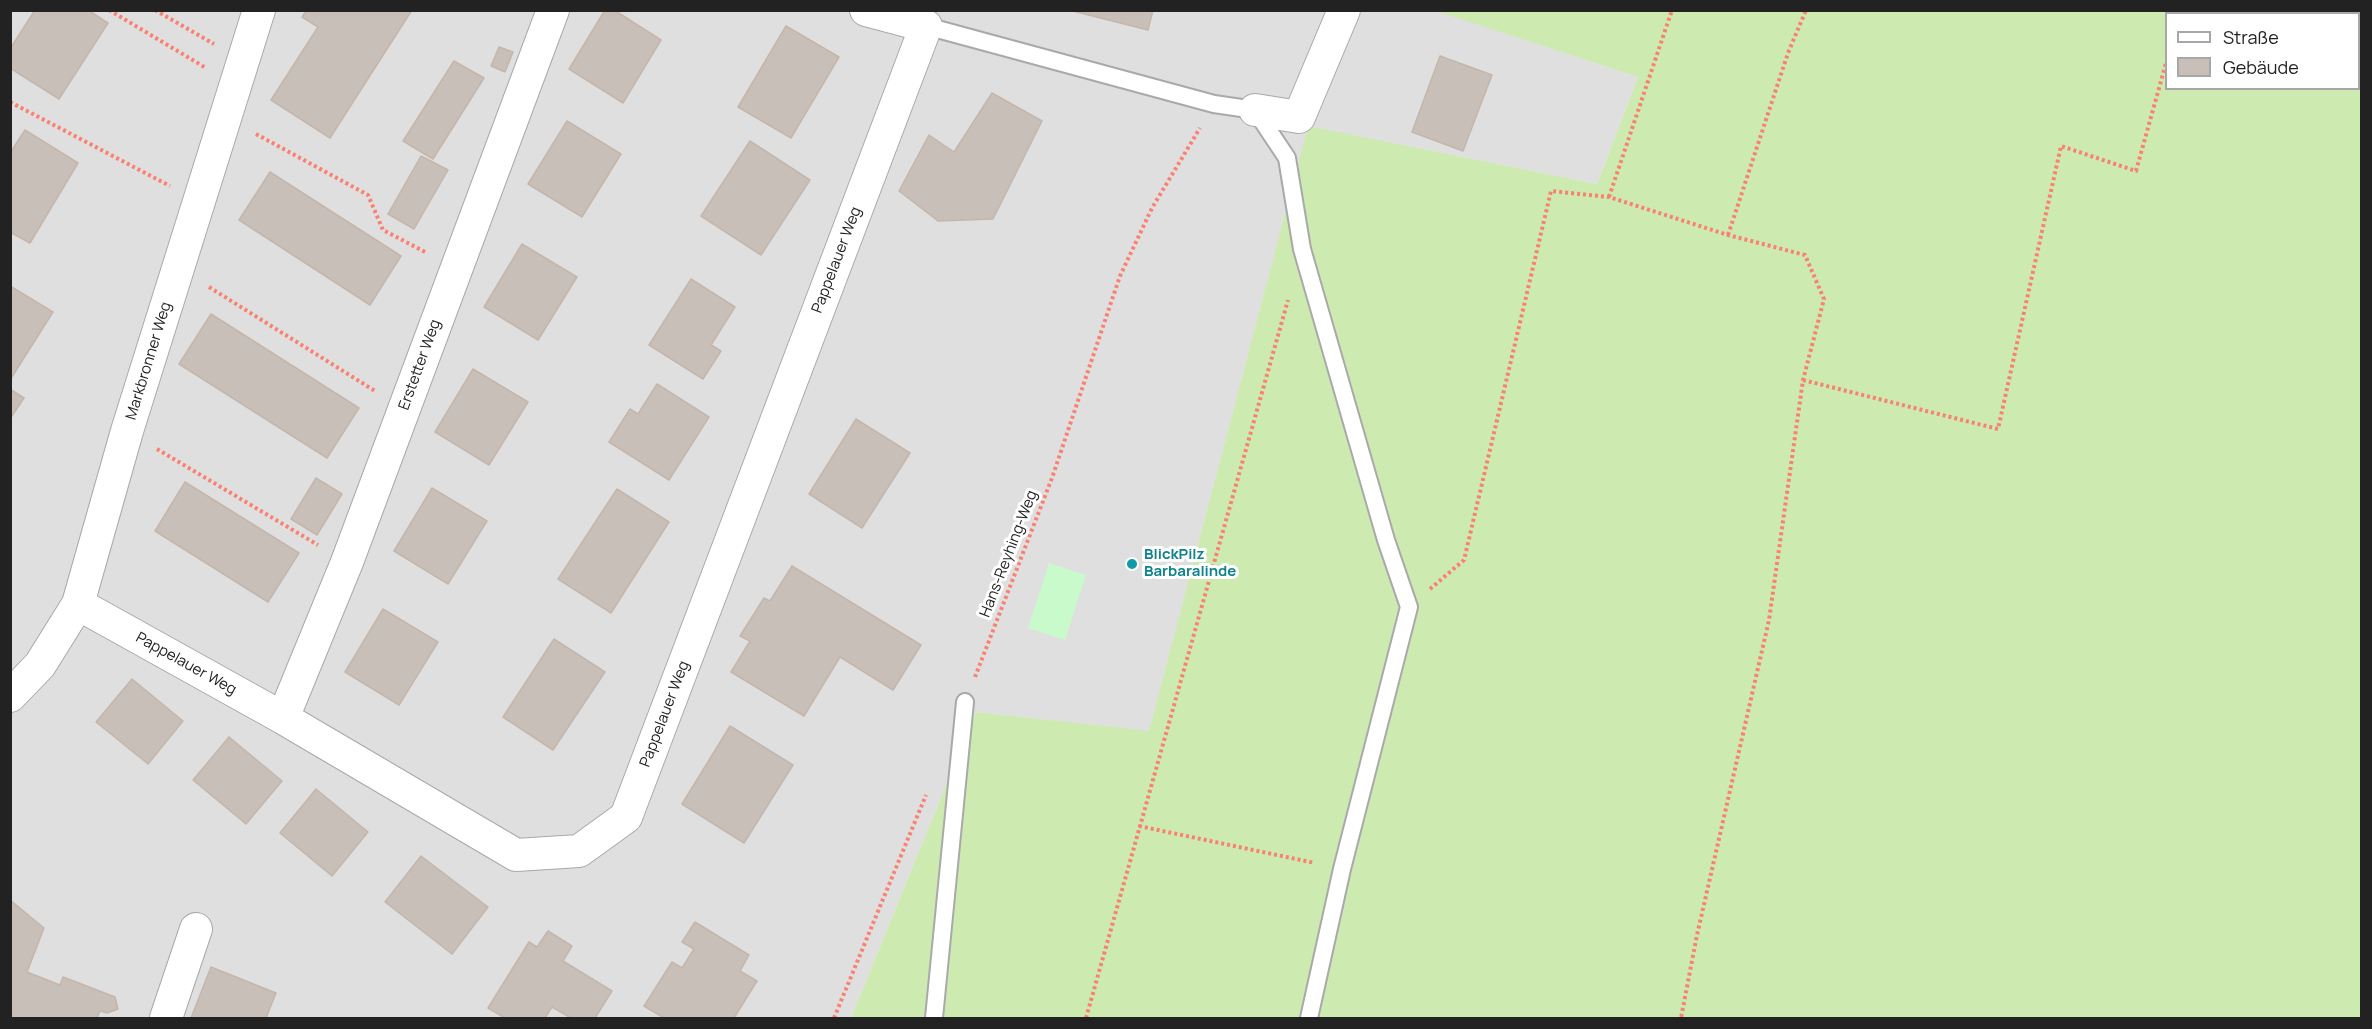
<!DOCTYPE html>
<html>
<head>
<meta charset="utf-8">
<style>
  body { margin:0 }
  #map { position:relative; width:2372px; height:1029px; overflow:hidden; background:#f2efe9; font-family:Manrope,sans-serif }
  canvas { display:block }
  .frame { position:absolute; inset:0; border:12px solid #222; pointer-events:none }
  .legend { position:absolute; left:2165px; top:12px; width:195px; height:78px; box-sizing:border-box; background:#fff; border:2px solid #a7a7a7; margin:0; padding:8px 10px; list-style:none; font-size:18px; color:#222 }
  .legend li { display:flex; align-items:center; gap:12px; height:30px }
  .legend b { width:30px; border:2px solid #a7a7a7 }
</style>
</head>
<body>
<div id="map">
<canvas width="2372" height="1029"></canvas>
<div class="frame"></div>
<ul class="legend">
<li><b style="height:8px;background:#fff"></b>Straße</li>
<li><b style="height:16px;background:#c7bfb8"></b>Gebäude</li>
</ul>
</div>
<script>
const ctx = document.querySelector('canvas').getContext('2d');
ctx.lineJoin = 'round';
function fillPath(path, color) {
  ctx.fillStyle = color;
  ctx.fill(path, 'evenodd');
}
function shape(rows) {
  const path = new Path2D();
  for (const r of rows) {
    path.moveTo(r[0], r[1]);
    for (let i = 2; i < r.length; i += 2) path.lineTo(r[i], r[i + 1]);
  }
  return path;
}
function strokePath(path, color, width, dash) {
  ctx.strokeStyle = color;
  ctx.lineWidth = width;
  ctx.lineCap = dash ? 'butt' : 'round';
  ctx.setLineDash(dash || []);
  ctx.stroke(path);
}
function write(font, color, halo, rows, align = 'center') {
  ctx.font = font + ' Manrope,sans-serif';
  ctx.lineWidth = 6;
  ctx.setLineDash([]);
  ctx.textBaseline = 'middle';
  ctx.strokeStyle = halo;
  ctx.fillStyle = color;
  for (const [text, x, y, turn = 0] of rows) {
    ctx.save();
    ctx.translate(x, y);
    ctx.rotate((+turn || 0) * Math.PI / 180);
    ctx.textAlign = isNaN(turn) ? turn : align;
    if (halo) ctx.strokeText(text, 0, 0);
    ctx.fillText(text, 0, 0);
    ctx.restore();
  }
}
const residential = shape([
  [1436,10,1638,77,1597,184,1308,127,1149,732,976,712,851,1018,11,1018,10,11]
]);
const grass = shape([
  [1436,11,2361,11,2361,1018,851,1018,976,712,1149,731,1308,126,1597,184,1638,77],
  [2166,14,2358,14,2358,88,2166,88]
]);
const park = shape([
  [1049,563,1086,575,1065,640,1028,628]
]);
const building = shape([
  [35,10,88,10,108,23,59,99,10,68,10,49,35,10],
  [307,10,412,10,330,138,271,100,318,27,302,17,307,10],
  [605,10,614,10,661,40,623,103,569,69,605,10],
  [1069,10,1153,10,1148,30,1069,10],
  [786,26,839,57,791,138,738,107,786,26],
  [499,47,513,52,505,72,491,66,499,47],
  [1440,56,1492,75,1463,151,1412,132,1440,56],
  [454,61,484,78,433,159,403,141,454,61],
  [992,93,1042,121,993,219,938,221,899,191,929,135,954,152,992,93],
  [567,121,621,154,582,217,528,184,567,121],
  [25,130,78,163,30,243,10,232,10,153,25,130],
  [750,141,810,180,761,255,701,216,750,141],
  [421,156,448,170,414,229,388,214,421,156],
  [270,172,401,256,370,305,239,220,270,172],
  [522,244,577,277,538,340,484,307,522,244],
  [691,279,735,307,711,345,721,351,703,379,649,345,691,279],
  [10,286,53,312,10,380,10,286],
  [211,314,359,408,327,458,179,364,211,314],
  [473,369,528,402,489,465,435,432,473,369],
  [657,384,709,417,669,480,609,442,630,409,638,414,657,384],
  [10,389,24,398,10,419,10,389],
  [856,419,910,453,862,528,809,494,856,419],
  [316,478,342,494,317,535,291,519,316,478],
  [185,482,299,553,268,602,155,531,185,482],
  [432,488,487,521,448,584,394,551,432,488],
  [617,489,669,522,611,613,558,579,617,489],
  [792,566,921,645,893,690,840,657,804,716,731,672,750,641,740,636,764,598,770,601,792,566],
  [383,609,438,642,399,705,345,672,383,609],
  [554,639,605,672,553,750,503,717,554,639],
  [132,679,183,721,148,764,96,722,132,679],
  [730,726,793,765,744,843,682,804,730,726],
  [229,737,282,781,246,824,193,780,229,737],
  [316,789,368,832,332,876,280,833,316,789],
  [421,856,488,907,452,954,385,902,421,856],
  [10,900,44,928,27,972,60,985,63,977,115,997,118,1009,107,1013,100,1011,97,1018,10,1018,10,900],
  [695,922,749,955,740,971,757,981,734,1018,664,1018,644,1006,672,962,682,968,694,949,682,942,695,922],
  [548,931,572,946,563,961,612,991,595,1018,571,1018,552,1007,545,1018,505,1018,488,1008,529,942,537,947,548,931],
  [211,967,276,993,266,1018,191,1018,211,967]
]);
const path = shape([
  [109,10,206,68],
  [155,10,214,44],
  [2180,14,2181,10],
  [10,102,170,186],
  [256,134,368,195,383,230,427,253],
  [1609,197,1672,10],
  [1728,235,1788,53,1806,10],
  [209,287,375,391],
  [1803,380,1998,429,2061,146,2136,171,2166,63],
  [157,449,318,545],
  [1430,589,1464,560,1551,191,1609,197,1728,235,1805,255,1824,299,1803,380,1769,620,1697,935,1681,1018],
  [975,677,1052,478,1120,276,1152,208,1200,128],
  [1139,826,1315,863],
  [834,1018,926,795],
  [1086,1018,1288,300]
]);
const lane = shape([
  [926,26,1214,104,1255,110,1287,158,1302,249,1386,540,1409,607,1342,869,1309,1018],
  [934,1018,965,702]
]);
const street = shape([
  [1255,110,1299,117,1344,10],
  [78,604,283,718,516,855,579,851,626,817,926,26,866,10],
  [10,696,40,665,78,604,127,431,259,10],
  [283,718,347,562,553,10],
  [166,1018,196,929]
]);
const markers = [
  [1132,564,6,"#0f9aa8"]
];
const streetNames = [
  ["Pappelauer Weg",837,260,-69],
  ["Markbronner Weg",149,361,-73],
  ["Erstetter Weg",420,365,-70],
  ["Hans-Reyhing-Weg",1009,554,-69],
  ["Pappelauer Weg",186,664,29],
  ["Pappelauer Weg",665,714,-69]
];
const cultureNames = [
  ["BlickPilz",1144,555],
  ["Barbaralinde",1144,572]
];
fillPath(residential, '#e0dfdf');
fillPath(grass, '#cdebb0');
fillPath(park, '#c8facc');
fillPath(building, '#c7bfb8');
strokePath(building, '#c4b6ab', 1.5);
strokePath(lane, '#a9a9a9', 20);
strokePath(street, '#a9a9a9', 34);
strokePath(path, '#fa8072', 4, [3, 3]);
strokePath(lane, '#fff', 16);
strokePath(street, '#fff', 32);
for (const [x, y, r, color] of markers) {
  const dot = new Path2D();
  dot.arc(x, y, r, 0, 2 * Math.PI);
  ctx.fillStyle = color;
  ctx.fill(dot);
  strokePath(dot, '#fff', 2);
}
write('15px', '#222', '#fff', streetNames);
write('bold 15px', '#0d838f', '#fff', cultureNames, 'left');
</script>
</body>
</html>
